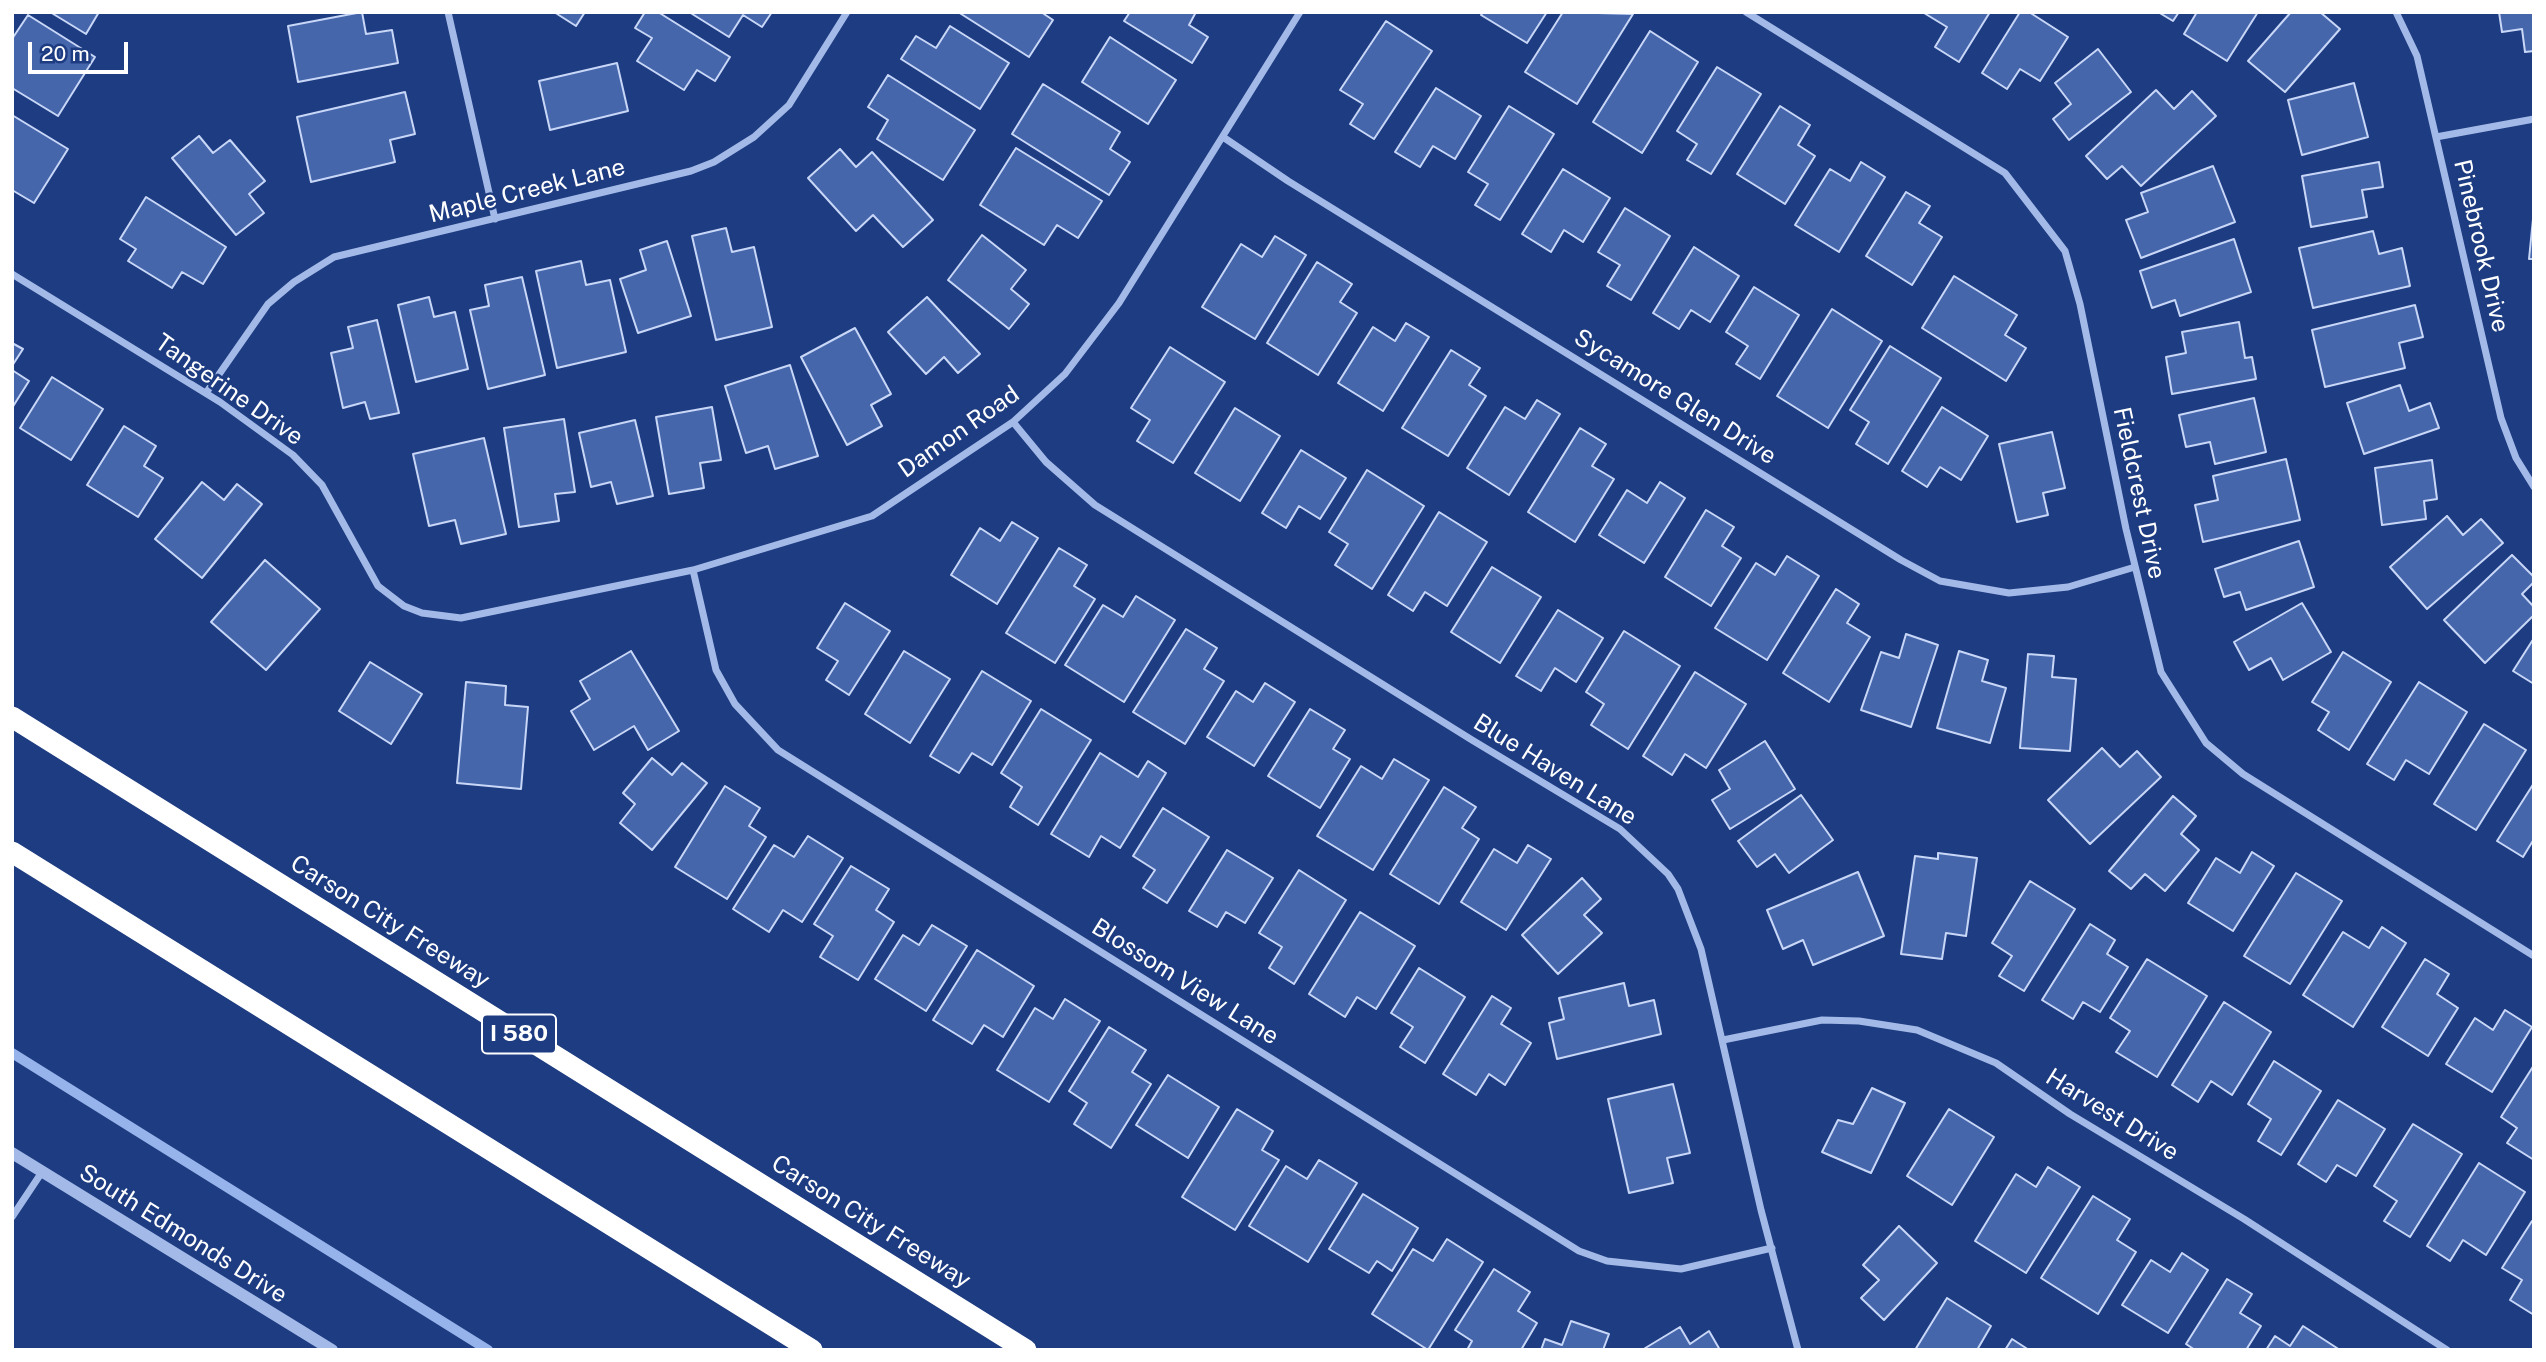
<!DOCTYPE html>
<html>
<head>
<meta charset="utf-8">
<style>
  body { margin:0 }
  #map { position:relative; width:2546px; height:1362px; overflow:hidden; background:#1e3c81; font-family:"Public Sans",sans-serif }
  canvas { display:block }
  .frame { position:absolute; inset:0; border:14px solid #fff; pointer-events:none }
  .scale { position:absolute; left:28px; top:42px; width:100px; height:32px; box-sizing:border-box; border:4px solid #fff; border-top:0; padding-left:9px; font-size:21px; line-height:24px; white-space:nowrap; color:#fff; -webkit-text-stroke:5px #1e3c81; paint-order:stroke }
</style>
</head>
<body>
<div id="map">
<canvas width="2546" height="1362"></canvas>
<div class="frame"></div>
<div class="scale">20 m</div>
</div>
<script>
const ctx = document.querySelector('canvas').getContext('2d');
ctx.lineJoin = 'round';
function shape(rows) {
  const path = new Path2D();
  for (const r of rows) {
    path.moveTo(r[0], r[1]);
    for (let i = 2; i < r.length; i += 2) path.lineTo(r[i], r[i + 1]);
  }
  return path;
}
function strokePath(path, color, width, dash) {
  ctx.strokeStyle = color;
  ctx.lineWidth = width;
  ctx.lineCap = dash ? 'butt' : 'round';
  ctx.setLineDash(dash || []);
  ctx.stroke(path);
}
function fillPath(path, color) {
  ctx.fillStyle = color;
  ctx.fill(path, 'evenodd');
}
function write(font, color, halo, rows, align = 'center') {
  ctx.font = font + ' "Public Sans",sans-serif';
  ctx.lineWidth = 5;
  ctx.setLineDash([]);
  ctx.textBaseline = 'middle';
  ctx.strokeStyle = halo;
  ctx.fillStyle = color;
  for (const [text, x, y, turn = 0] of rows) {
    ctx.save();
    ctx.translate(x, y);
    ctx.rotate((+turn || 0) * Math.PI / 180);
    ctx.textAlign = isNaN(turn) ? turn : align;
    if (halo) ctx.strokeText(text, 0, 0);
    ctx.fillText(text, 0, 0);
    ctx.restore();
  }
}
const stream = shape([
  [12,1053,488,1350]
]);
const building = shape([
  [50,12,99,12,86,34,50,12],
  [362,12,366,34,392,30,398,63,298,82,288,26,362,12],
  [554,12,585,12,576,26,554,12],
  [645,12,658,12,730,57,715,81,697,70,684,90,637,61,652,38,635,28,645,12],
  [689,12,772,12,762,27,743,15,729,37,689,12],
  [958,12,1041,12,1053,20,1029,57,958,12],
  [1130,12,1196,12,1189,25,1208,37,1192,63,1124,21,1130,12],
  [1483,12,1547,12,1527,43,1481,15,1483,12],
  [1563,12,1633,14,1577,104,1525,72,1563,12],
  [1990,12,1959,62,1935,47,1947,27,1924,13,1990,12],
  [2020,12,2029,12,2068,37,2040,81,2020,69,2007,89,1982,73,2020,12],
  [2158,12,2179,12,2173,21,2158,12],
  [2197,12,2258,12,2227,61,2184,34,2197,12],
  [2291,12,2320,12,2340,29,2285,92,2248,61,2291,12],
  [2499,12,2534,12,2534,51,2525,52,2522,29,2502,32,2499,12],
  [28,15,95,57,58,116,12,88,12,39,28,15],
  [1386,21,1432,51,1374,139,1350,124,1363,104,1340,90,1386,21],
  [950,26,1009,63,980,109,901,59,916,36,936,48,950,26],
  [1650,31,1698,62,1642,153,1593,122,1650,31],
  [1110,37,1176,80,1148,124,1082,82,1110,37],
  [2098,49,2131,92,2069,140,2053,119,2071,104,2055,83,2098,49],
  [617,63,628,111,550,130,539,81,617,63],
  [1717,67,1761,94,1711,174,1687,160,1697,144,1677,131,1717,67],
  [888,75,975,130,943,180,877,139,888,120,868,107,888,75],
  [2354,83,2368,137,2302,155,2288,100,2354,83],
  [1043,84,1120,132,1110,149,1130,162,1109,195,1012,134,1043,84],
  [1436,88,1481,116,1455,159,1433,146,1420,167,1395,152,1436,88],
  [2156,90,2174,109,2192,91,2216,116,2141,186,2122,166,2107,179,2086,156,2156,90],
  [405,92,415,134,390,140,395,162,311,182,297,117,405,92],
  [1509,106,1554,134,1500,220,1475,205,1488,184,1468,172,1509,106],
  [1780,106,1810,125,1798,145,1815,156,1785,204,1737,174,1780,106],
  [12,115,68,149,34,203,12,190,12,115],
  [199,136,213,153,230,140,265,181,249,194,264,213,236,235,172,158,199,136],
  [1016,148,1102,201,1078,238,1057,225,1044,245,980,205,1016,148],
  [840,149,856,167,872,152,933,220,903,247,873,215,856,231,808,178,840,149],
  [1861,162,1885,177,1839,252,1795,225,1830,169,1850,181,1861,162],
  [2379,162,2383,187,2362,190,2367,217,2311,227,2302,176,2379,162],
  [2213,166,2235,222,2141,258,2126,220,2148,212,2141,193,2213,166],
  [1563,169,1610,198,1583,242,1564,230,1551,252,1522,234,1563,169],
  [1906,192,1930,206,1919,223,1942,237,1912,285,1866,256,1906,192],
  [146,197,226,247,203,284,182,272,172,288,128,261,136,249,120,239,146,197],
  [1625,208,1670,236,1631,300,1607,286,1620,265,1598,252,1625,208],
  [2534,209,2534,259,2529,259,2534,209],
  [726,228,732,252,754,247,772,327,716,340,692,236,726,228],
  [2373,231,2379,254,2402,248,2410,286,2313,308,2299,248,2373,231],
  [982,235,1026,270,1011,289,1029,304,1009,329,948,280,982,235],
  [1275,236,1306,255,1255,339,1202,307,1241,244,1262,257,1275,236],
  [2234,239,2251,292,2180,316,2175,300,2152,308,2140,271,2234,239],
  [667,241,691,316,638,333,620,279,646,270,640,250,667,241],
  [1694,247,1739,276,1710,322,1691,310,1679,329,1653,313,1694,247],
  [581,261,586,285,610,280,626,352,557,368,536,271,581,261],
  [1317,262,1352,284,1340,302,1357,313,1318,375,1267,343,1317,262],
  [1954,276,2017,315,2005,335,2026,348,2006,381,1922,328,1954,276],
  [522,277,545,375,488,389,470,310,489,306,485,285,522,277],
  [1754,287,1799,315,1760,379,1736,364,1748,346,1726,332,1754,287],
  [429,297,434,317,455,312,468,369,416,382,398,305,429,297],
  [927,297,980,354,958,373,944,357,926,374,888,332,927,297],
  [2415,305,2423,337,2399,343,2405,368,2325,387,2312,330,2415,305],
  [1832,309,1882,341,1828,428,1777,396,1832,309],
  [377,320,399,413,370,419,365,402,343,408,331,353,353,348,348,327,377,320],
  [2239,322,2245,358,2252,357,2256,379,2172,394,2166,357,2186,353,2182,332,2239,322],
  [1406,323,1429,337,1383,411,1338,383,1373,327,1395,341,1406,323],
  [855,328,891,394,871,405,882,426,847,445,801,357,855,328],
  [12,343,23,349,12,366,12,343],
  [1890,346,1941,378,1888,464,1856,444,1869,422,1850,410,1890,346],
  [1170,347,1225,382,1173,463,1137,441,1150,420,1131,408,1170,347],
  [1451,350,1480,368,1469,385,1486,396,1448,456,1402,428,1451,350],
  [790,365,818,456,775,469,768,446,746,453,725,386,790,365],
  [12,370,29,381,12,408,12,370],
  [52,377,103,409,71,460,20,428,52,377],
  [2400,385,2409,411,2430,403,2439,428,2364,454,2347,403,2400,385],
  [2254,398,2266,452,2215,464,2210,442,2186,447,2179,415,2254,398],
  [1537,400,1560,414,1509,495,1467,468,1505,407,1525,419,1537,400],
  [712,407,721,460,700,463,704,488,669,494,656,417,712,407],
  [1942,407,1988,436,1961,480,1940,467,1927,487,1902,471,1942,407],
  [1235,408,1280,436,1240,501,1195,473,1235,408],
  [564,419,575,492,555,494,559,521,519,527,504,428,564,419],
  [635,420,653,496,617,504,611,482,591,487,579,433,635,420],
  [124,426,156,446,144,466,163,478,138,517,87,485,124,426],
  [1580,428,1606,444,1592,466,1614,479,1575,542,1528,512,1580,428],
  [2052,432,2065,488,2043,493,2048,515,2017,522,1999,444,2052,432],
  [484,438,506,534,461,544,455,520,429,526,413,454,484,438],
  [1301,450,1346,478,1320,519,1299,506,1286,528,1262,513,1301,450],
  [2286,459,2300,520,2203,542,2195,505,2218,500,2213,476,2286,459],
  [2432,460,2437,499,2424,501,2426,519,2382,525,2375,468,2432,460],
  [1367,470,1424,506,1372,589,1335,565,1348,544,1329,532,1367,470],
  [202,482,224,500,237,484,262,504,202,578,155,539,202,482],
  [1660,482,1685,498,1644,563,1599,535,1627,490,1647,503,1660,482],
  [1706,510,1734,527,1722,546,1741,558,1711,606,1665,577,1706,510],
  [1439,512,1487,542,1447,606,1425,592,1413,611,1388,595,1439,512],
  [2447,516,2463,535,2481,519,2503,543,2427,609,2390,567,2447,516],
  [1012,522,1038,538,997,604,951,575,980,528,1000,541,1012,522],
  [2299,541,2314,587,2246,610,2240,592,2224,597,2215,569,2299,541],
  [1059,548,1087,565,1074,586,1095,599,1055,663,1006,633,1059,548],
  [2512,555,2534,577,2534,582,2522,594,2534,607,2534,615,2485,663,2444,620,2512,555],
  [1787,556,1819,576,1767,660,1715,628,1756,563,1775,575,1787,556],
  [265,560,320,609,266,670,211,622,265,560],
  [1492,567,1541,597,1500,663,1451,632,1492,567],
  [1836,589,1859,604,1847,623,1870,637,1829,702,1783,673,1836,589],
  [1136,596,1175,620,1124,702,1065,665,1103,605,1123,617,1136,596],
  [845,603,890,631,849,695,826,680,838,661,817,648,845,603],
  [2302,603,2331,652,2283,680,2271,658,2249,670,2234,642,2302,603],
  [1558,610,1603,638,1576,682,1555,668,1541,691,1516,676,1558,610],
  [1186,629,1217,648,1204,669,1224,681,1185,744,1133,712,1186,629],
  [1624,631,1680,666,1628,749,1591,725,1604,704,1586,692,1624,631],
  [1906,634,1938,645,1911,727,1861,710,1881,652,1899,658,1906,634],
  [2534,638,2534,684,2513,671,2534,638],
  [631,651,679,731,648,750,634,726,594,750,571,711,590,699,580,681,631,651],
  [904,651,950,679,910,743,865,714,904,651],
  [1959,651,1988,660,1982,681,2006,688,1990,743,1937,728,1959,651],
  [2343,652,2391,682,2349,750,2318,730,2329,712,2312,702,2343,652],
  [2028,654,2054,656,2052,677,2076,679,2070,751,2020,748,2028,654],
  [370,662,422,694,391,744,339,711,370,662],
  [982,671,1031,701,992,765,972,753,959,773,930,756,982,671],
  [1695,672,1746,704,1706,768,1685,754,1672,775,1643,756,1695,672],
  [466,682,506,686,505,705,528,707,521,789,457,783,466,682],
  [2419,682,2467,712,2429,774,2406,760,2394,780,2367,764,2419,682],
  [1265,683,1295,702,1254,766,1207,737,1236,691,1253,702,1265,683],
  [1041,709,1091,740,1038,825,1010,807,1022,787,1001,773,1041,709],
  [1310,709,1345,730,1333,749,1350,759,1320,808,1268,776,1310,709],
  [2484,724,2526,750,2476,830,2434,804,2484,724],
  [1765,741,1795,789,1730,829,1712,800,1730,789,1719,770,1765,741],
  [2102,748,2120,767,2137,751,2161,777,2090,844,2048,800,2102,748],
  [1100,753,1138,777,1148,761,1166,773,1120,848,1101,836,1089,857,1051,834,1100,753],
  [652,758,672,775,682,763,707,783,652,850,620,823,635,804,623,793,652,758],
  [1394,759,1429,780,1373,870,1317,836,1361,766,1382,779,1394,759],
  [2534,783,2534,839,2523,857,2497,841,2534,783],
  [725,786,760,808,749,826,766,837,727,899,675,867,725,786],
  [1444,787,1476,807,1462,828,1479,839,1439,904,1390,874,1444,787],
  [1801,795,1833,840,1789,873,1775,854,1757,867,1738,841,1801,795],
  [2173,796,2196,816,2181,834,2199,850,2165,891,2145,874,2131,889,2109,871,2173,796],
  [1163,808,1209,837,1167,903,1143,888,1155,870,1133,856,1163,808],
  [808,836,843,858,802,922,783,910,769,932,733,909,774,845,794,857,808,836],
  [1528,845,1551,859,1506,930,1461,902,1494,849,1517,863,1528,845],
  [1227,850,1273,878,1245,923,1226,912,1217,927,1189,911,1227,850],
  [2252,852,2274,866,2233,931,2188,903,2216,858,2240,873,2252,852],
  [1938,853,1977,858,1966,936,1946,933,1942,959,1901,954,1915,856,1938,859,1938,853],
  [851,866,889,889,876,910,894,922,858,980,820,957,833,936,814,924,851,866],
  [1299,870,1346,900,1294,984,1269,968,1282,947,1259,933,1299,870],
  [1858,872,1884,936,1813,965,1803,940,1783,949,1767,910,1858,872],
  [2296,873,2342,901,2290,984,2244,956,2296,873],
  [1582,878,1601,899,1584,915,1602,933,1558,974,1522,935,1582,878],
  [2030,881,2075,909,2024,991,1999,976,2012,956,1992,943,2030,881],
  [1360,912,1415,946,1376,1009,1357,997,1345,1017,1309,994,1360,912],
  [2090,924,2115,940,2107,954,2128,967,2100,1012,2083,1002,2073,1019,2042,1000,2090,924],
  [932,925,967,946,926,1011,875,979,903,935,919,945,932,925],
  [2382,927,2406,943,2353,1027,2303,995,2343,932,2369,948,2382,927],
  [977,950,1034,986,1003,1037,984,1025,972,1044,933,1020,977,950],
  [2147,959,2207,996,2157,1077,2116,1052,2130,1031,2110,1018,2147,959],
  [2425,959,2449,974,2437,994,2458,1008,2428,1056,2382,1027,2425,959],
  [1419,968,1465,997,1425,1063,1400,1047,1413,1027,1391,1013,1419,968],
  [1624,983,1629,1006,1654,1000,1661,1034,1557,1059,1549,1023,1564,1019,1559,998,1624,983],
  [1492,996,1511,1008,1501,1024,1531,1043,1505,1085,1489,1074,1476,1095,1443,1074,1492,996],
  [1065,999,1100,1021,1049,1102,997,1070,1035,1008,1053,1019,1065,999],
  [2224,1002,2271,1032,2232,1095,2211,1081,2198,1102,2172,1085,2224,1002],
  [2505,1010,2532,1027,2492,1092,2446,1064,2475,1018,2493,1030,2505,1010],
  [1109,1027,1146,1050,1132,1072,1151,1084,1111,1148,1074,1124,1087,1103,1069,1091,1109,1027],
  [2274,1061,2321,1091,2281,1155,2258,1141,2271,1119,2248,1104,2274,1061],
  [2534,1065,2534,1160,2507,1143,2517,1128,2501,1117,2534,1065],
  [1168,1075,1219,1107,1188,1158,1136,1125,1168,1075],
  [1673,1084,1690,1153,1667,1158,1673,1183,1629,1193,1608,1099,1673,1084],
  [1872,1088,1905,1103,1871,1173,1822,1152,1838,1120,1853,1124,1872,1088],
  [2338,1100,2385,1129,2356,1176,2337,1165,2326,1182,2298,1164,2338,1100],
  [1237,1109,1273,1131,1262,1150,1279,1160,1235,1230,1182,1197,1237,1109],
  [1949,1109,1994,1137,1952,1205,1907,1176,1949,1109],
  [2413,1124,2462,1154,2410,1237,2384,1221,2397,1201,2374,1186,2413,1124],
  [1319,1160,1357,1183,1308,1262,1249,1226,1286,1166,1307,1179,1319,1160],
  [2479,1163,2525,1192,2486,1255,2463,1240,2450,1261,2427,1246,2479,1163],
  [2048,1167,2080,1187,2026,1273,1975,1241,2016,1174,2036,1187,2048,1167],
  [1363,1194,1418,1228,1392,1271,1377,1261,1369,1273,1329,1249,1363,1194],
  [2093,1196,2130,1219,2117,1240,2136,1252,2098,1314,2041,1278,2093,1196],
  [2532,1221,2534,1222,2534,1315,2510,1300,2522,1280,2502,1268,2532,1221],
  [1899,1226,1937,1263,1884,1320,1861,1298,1879,1280,1863,1265,1899,1226],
  [1447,1239,1483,1262,1428,1350,1372,1314,1413,1249,1433,1261,1447,1239],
  [2182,1253,2208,1270,2168,1333,2122,1305,2151,1260,2170,1272,2182,1253],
  [1494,1269,1530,1292,1518,1311,1537,1323,1521,1350,1467,1350,1472,1341,1455,1330,1494,1269],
  [2227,1279,2252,1294,2240,1313,2261,1326,2246,1350,2195,1350,2186,1344,2227,1279],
  [1947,1298,1991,1326,1977,1350,1915,1350,1947,1298],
  [1571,1321,1609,1334,1603,1350,1541,1350,1545,1339,1562,1345,1571,1321],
  [2303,1326,2340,1350,2266,1350,2275,1336,2290,1346,2303,1326],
  [1680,1327,1690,1344,1709,1331,1720,1350,1642,1350,1680,1327],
  [2012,1339,2029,1350,2005,1350,2012,1339]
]);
const minor = shape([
  [448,12,495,219],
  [1746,12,2005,173,2065,251,2080,304,2126,529,2161,672,2206,743,2243,774,2534,956],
  [2396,12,2417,56,2501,418,2516,458,2534,487],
  [1223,137,1288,181,1901,560,1940,581,2009,593,2068,587,2135,567],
  [2436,137,2534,119],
  [12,274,220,402,293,455,322,485,378,586,404,606,422,613,461,618,693,570,872,516,1013,422,1065,374,1119,303,1300,12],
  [206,393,268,304,294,282,334,257,691,171,714,162,754,137,789,105,847,12],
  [1013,422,1046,462,1095,505,1472,740,1620,829,1668,874,1678,889,1701,949,1761,1210,1798,1350],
  [693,570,716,670,735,704,778,750,1579,1251,1607,1261,1681,1269,1772,1248],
  [1723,1040,1822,1020,1859,1021,1917,1030,1996,1063,2070,1114,2244,1219,2447,1350],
  [12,1217,42,1172]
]);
const tertiary = shape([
  [12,1153,332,1350]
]);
const motorway = shape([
  [12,717,1026,1350],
  [12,852,812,1350]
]);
const shields = [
  [519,1034,74]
];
const shieldNames = [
  ["I 580",519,1034]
];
const streetNames = [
  ["Maple Creek Lane",527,191,-14],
  ["Pinebrook Drive",2481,246,77],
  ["Tangerine Drive",229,390,35],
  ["Sycamore Glen Drive",1675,397,32],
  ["Damon Road",959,432,-35],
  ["Fieldcrest Drive",2139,493,78],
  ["Blue Haven Lane",1555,770,32],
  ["Carson City Freeway",390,922,32],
  ["Blossom View Lane",1185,982,32],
  ["Harvest Drive",2112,1115,32],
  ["Carson City Freeway",871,1222,32],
  ["South Edmonds Drive",183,1234,32]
];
strokePath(stream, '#97b3eb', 10);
fillPath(building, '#4666ab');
strokePath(building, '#c8d7f7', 2);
strokePath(minor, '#a3bae9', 7);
strokePath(tertiary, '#a3bae9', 12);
strokePath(motorway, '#fff', 21);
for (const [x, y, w] of shields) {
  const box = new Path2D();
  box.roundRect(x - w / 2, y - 19.5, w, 39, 5);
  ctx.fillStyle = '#1e3c81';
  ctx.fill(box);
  strokePath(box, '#fff', 2);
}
write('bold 23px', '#fff', null, shieldNames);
write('24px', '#fff', '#1e3c81', streetNames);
</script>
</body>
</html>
